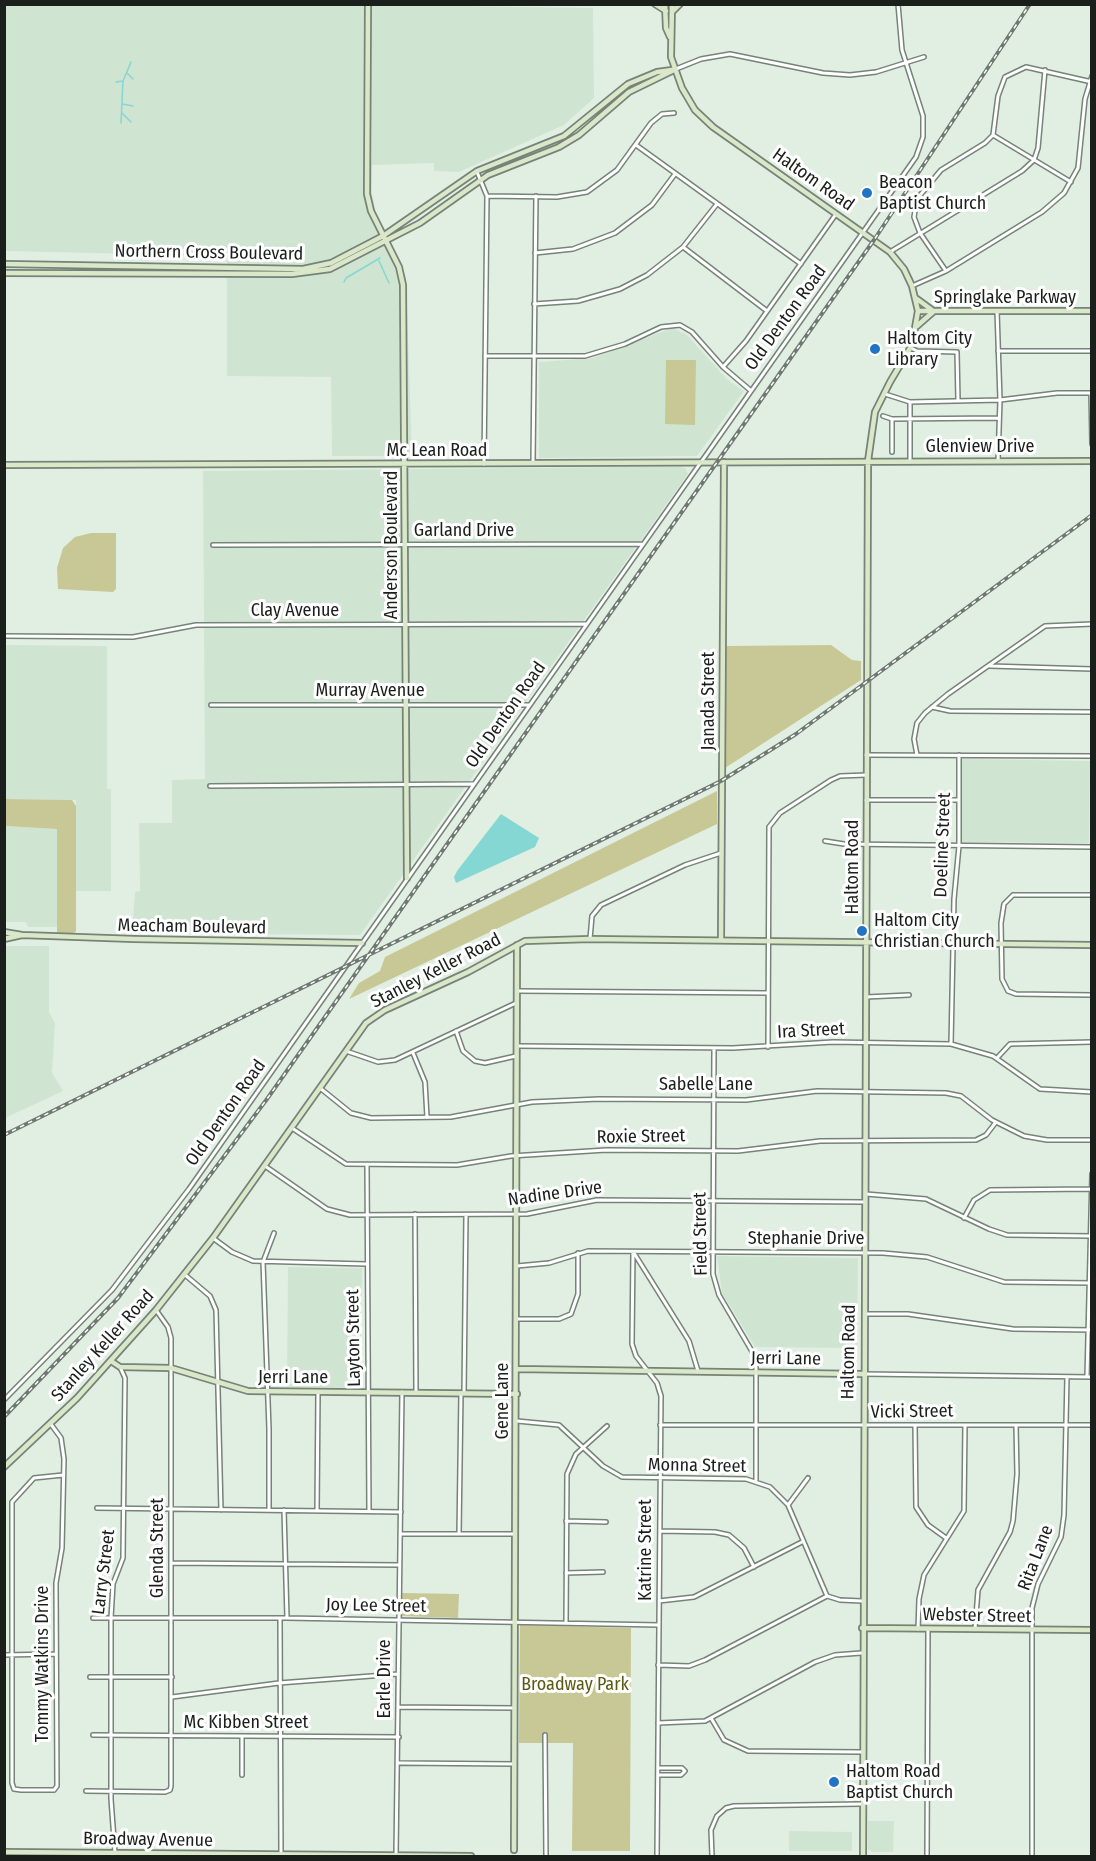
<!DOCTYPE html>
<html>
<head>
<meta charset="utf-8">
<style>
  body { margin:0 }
  #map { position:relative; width:1096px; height:1861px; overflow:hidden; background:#e1efe3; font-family:"Fira Sans Condensed",sans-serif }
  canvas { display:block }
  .frame { position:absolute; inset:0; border:6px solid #1a1f1b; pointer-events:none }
</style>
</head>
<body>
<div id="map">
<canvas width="1096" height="1861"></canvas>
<div class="frame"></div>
</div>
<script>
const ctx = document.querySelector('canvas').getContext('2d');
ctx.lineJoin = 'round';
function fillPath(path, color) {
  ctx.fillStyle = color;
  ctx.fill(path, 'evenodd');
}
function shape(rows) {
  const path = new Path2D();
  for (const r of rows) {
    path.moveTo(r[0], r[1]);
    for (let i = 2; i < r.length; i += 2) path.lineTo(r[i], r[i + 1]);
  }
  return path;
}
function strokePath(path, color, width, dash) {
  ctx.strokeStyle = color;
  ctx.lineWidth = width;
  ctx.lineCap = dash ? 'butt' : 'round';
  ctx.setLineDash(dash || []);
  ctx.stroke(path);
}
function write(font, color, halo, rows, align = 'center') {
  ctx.font = font + ' "Fira Sans Condensed",sans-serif';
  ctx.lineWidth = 6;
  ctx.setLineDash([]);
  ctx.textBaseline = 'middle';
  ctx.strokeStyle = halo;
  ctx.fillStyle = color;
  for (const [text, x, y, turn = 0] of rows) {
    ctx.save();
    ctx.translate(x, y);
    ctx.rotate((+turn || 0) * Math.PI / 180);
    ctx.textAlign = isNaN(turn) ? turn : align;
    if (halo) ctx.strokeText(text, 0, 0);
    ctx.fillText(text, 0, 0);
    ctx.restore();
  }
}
const built = shape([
  [321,4,593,8,594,98,564,125,459,172,434,171,434,163,372,165,372,193,377,219,406,277,412,456,332,456,331,377,227,376,227,256,5,251,5,5],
  [672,328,686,334,727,379,744,391,697,456,539,458,539,362,593,358],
  [629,467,679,467,685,468,688,474,360,935,132,933,135,892,140,891,139,823,172,823,172,780,205,779,203,471],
  [5,645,107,646,107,789,111,789,111,891,76,891,76,800,5,799],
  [962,759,1090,761,1089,843,962,842],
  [5,826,57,829,57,927,28,927,26,922,5,922],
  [5,946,49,946,49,1012,55,1023,52,1073,63,1091,5,1118],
  [717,1256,858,1258,857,1348,755,1347,722,1293],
  [288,1267,362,1268,360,1388,287,1387],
  [868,1821,894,1821,893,1852,872,1852,868,1849],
  [789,1831,852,1832,852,1851,789,1851]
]);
const green = shape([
  [666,360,696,360,695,425,665,424],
  [91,533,116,533,116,589,113,592,58,589,57,568,63,548,75,537],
  [831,645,852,660,861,661,861,680,725,768,726,646],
  [717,791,717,824,349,999,359,983,380,971,385,957],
  [5,799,72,800,76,806,76,931,74,933,57,933,57,829,5,826],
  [402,1593,459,1594,458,1618,401,1616],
  [520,1625,631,1628,630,1851,572,1851,573,1743,519,1743]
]);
const water = shape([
  [501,814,539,838,535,847,456,883,454,877,457,871]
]);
const stream = shape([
  [127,73,133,79],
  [116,82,123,81],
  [122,104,133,106],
  [122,113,131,122],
  [121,123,123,81,131,62],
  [379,261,389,283],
  [344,282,346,278,380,258]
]);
const street = shape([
  [676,69,701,59,730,54,823,73,850,75,876,72,924,57],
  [993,135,1071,182],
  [636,145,801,264],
  [477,172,487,196,557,197,587,192,617,170,651,123,662,114,674,113],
  [683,247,767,311],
  [890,252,1022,171,1034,160,1038,148,1045,70],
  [535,253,573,249,615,233,652,205,675,174],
  [946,271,920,233,914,217,917,199,941,170,985,143,993,135,998,96,1005,77,1026,67,1092,82],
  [912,286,946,271,1042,212,1064,193,1078,168,1085,99,1092,76],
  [534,304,578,301,620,289,647,275,683,247,717,204],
  [997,311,1000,400,998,461],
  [911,348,917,351,957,352,958,401],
  [998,351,1092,351],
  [485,356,585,356,625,344,661,327,680,325,692,332,723,367,750,390],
  [723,367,746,341,836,214],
  [1091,393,1092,444],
  [885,394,910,402,1000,400,1057,393,1092,393],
  [910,402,910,461],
  [883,416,892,419,999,418],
  [892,452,892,419],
  [533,462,536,196],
  [484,464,487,196],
  [213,545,643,544],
  [4,636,133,637,196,625,586,624],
  [990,666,1092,669],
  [211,705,530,705],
  [932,707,950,711,1092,712],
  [866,755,1092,756],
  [917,755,914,739,917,723,925,713,948,694,1045,626,1092,624],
  [210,786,473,784],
  [866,800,959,800],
  [825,841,844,844,1092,847],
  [1092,895,1013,895,1004,904,1001,923,1002,979,1008,991,1016,994,1092,995],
  [590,939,592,916,601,905,685,865,721,853],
  [518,991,768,993],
  [866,997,909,995],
  [456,1031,463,1051,475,1061,485,1063,516,1056],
  [951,1044,954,899,959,846,959,755],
  [518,1046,733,1048,833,1042,951,1044,993,1056,1040,1089,1092,1092],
  [768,1047,769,827,780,813,831,780,840,776,866,775],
  [714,1049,713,1274,719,1295,753,1353,756,1367,756,1480],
  [346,1051,378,1062,395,1060,516,1003],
  [413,1053,425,1082,427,1117],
  [997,1058,1010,1044,1092,1042],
  [320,1088,351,1113,371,1118,451,1117,532,1102,599,1099,746,1100,817,1091,946,1093,961,1096,992,1120,1024,1136,1047,1140,1092,1140],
  [292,1128,346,1164,457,1165,511,1156,606,1150,738,1151,820,1141,976,1140,986,1135,996,1122],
  [367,1165,369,1511],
  [265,1166,327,1209,350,1215,527,1214,597,1200,864,1202],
  [866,1194,926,1199,989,1229,1007,1235,1092,1236],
  [415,1214,416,1392],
  [964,1218,974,1200,990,1190,1092,1189],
  [213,1238,232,1252,253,1261,366,1264],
  [633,1252,632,1344,636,1356,657,1383,661,1396,657,1856],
  [634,1253,689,1341,698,1371],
  [517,1266,549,1263,588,1251,883,1253,927,1257,1004,1282,1092,1283],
  [184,1274,210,1296,216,1310,221,1510],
  [865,1314,908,1314,1013,1329,1092,1330],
  [517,1319,559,1319,571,1314,578,1294,578,1253],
  [864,1374,1092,1377],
  [1087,1377,1092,1174],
  [464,1393,466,1215],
  [4,1400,112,1290,189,1189,916,157,923,137,923,116,902,50,898,4],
  [517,1421,559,1425,603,1466,622,1477,746,1479,770,1487,788,1505,827,1596],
  [50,1423,61,1438,64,1459,62,1548,56,1583,57,1786,54,1790,21,1790,14,1789,12,1783,12,1502,34,1478,63,1475],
  [660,1425,1092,1425],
  [915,1425,916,1507,928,1525,946,1538],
  [788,1505,808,1478],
  [97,1508,401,1512],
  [269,1510,269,1429,263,1262,274,1233],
  [284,1510,287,1618],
  [317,1511,318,1393],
  [566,1521,606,1522],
  [660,1531,715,1532,729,1535,744,1548,754,1567],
  [400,1534,515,1534],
  [459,1534,461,1393],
  [172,1563,399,1565],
  [566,1573,603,1572],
  [659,1601,694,1597,802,1542],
  [93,1618,287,1618,659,1625],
  [280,1618,281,1855],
  [566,1622,567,1474,576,1454,607,1426],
  [918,1629,919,1599,924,1575,964,1511,965,1425],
  [975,1629,978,1590,1010,1532,1013,1521,1017,1474,1016,1425],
  [4,1655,55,1654],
  [658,1665,689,1666,705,1660,827,1596,840,1600,862,1601],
  [90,1677,172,1677],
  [172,1697,279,1683,398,1674],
  [398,1707,514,1708],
  [711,1718,724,1740,748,1751,861,1752],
  [658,1723,705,1721,815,1662,835,1655,861,1653],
  [93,1735,399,1737],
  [545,1735,546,1856],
  [399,1763,514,1764],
  [242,1775,242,1736],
  [658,1775,681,1775,685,1771,682,1768,658,1768],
  [86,1791,165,1792,170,1790,171,1786,171,1338,168,1327,156,1310],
  [115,1853,111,1799,111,1618,113,1584,123,1558,125,1378,120,1367],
  [396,1855,402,1392],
  [712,1856,711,1830,717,1816,726,1808,734,1806,861,1804],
  [927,1856,928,1629],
  [1032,1856,1032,1608,1038,1584,1061,1537,1064,1515,1067,1377]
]);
const secondary = shape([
  [368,4,367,194,371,211,399,267,403,285,407,878],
  [655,4,666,11],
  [665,4,666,28,670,37],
  [672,4,671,57,682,88,695,110,713,127,890,252,904,269,912,286,918,311,912,345,890,382,875,412,868,461,863,1856],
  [672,12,680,4],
  [4,264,303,269,331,263,383,236,477,171,564,136,628,84,657,72,672,70],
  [4,273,292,274,330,269,420,223,488,175,559,147,579,135,629,92,674,70],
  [917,299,932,310],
  [918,311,1092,311],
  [917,326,933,312],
  [4,465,1092,461],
  [4,932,22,935,134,939,362,943],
  [4,939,22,935],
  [721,940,724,462],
  [111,1361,120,1367,171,1368,248,1391,517,1394],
  [517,1369,862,1374],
  [4,1467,77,1398,156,1310,213,1238,366,1023,385,1010,468,972,525,941,590,939,1092,945],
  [862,1628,1092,1630],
  [514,1850,517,945],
  [4,1852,471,1856]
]);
const rail = shape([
  [4,1135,721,781,796,734,1092,515],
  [4,1417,118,1298,267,1099,874,240,1030,4]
]);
const markers = [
  [867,193,6,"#2174c3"],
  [875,349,6,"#2174c3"],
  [862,931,6,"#2174c3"],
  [834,1782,6,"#2174c3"]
];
const streetNames = [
  ["Haltom Road",813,180,35],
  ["Northern Cross Boulevard",209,253,1],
  ["Springlake Parkway",1005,298],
  ["Old Denton Road",786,318,-54],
  ["Glenview Drive",980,447],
  ["Mc Lean Road",437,451],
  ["Garland Drive",464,531],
  ["Anderson Boulevard",392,545,-90],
  ["Clay Avenue",295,611],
  ["Murray Avenue",370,691],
  ["Janada Street",709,701,-90],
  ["Old Denton Road",506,715,-55],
  ["Doeline Street",943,845,-88],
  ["Haltom Road",853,867,-90],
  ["Meacham Boulevard",192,927,1],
  ["Stanley Keller Road",436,971,-27],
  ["Ira Street",811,1031,-3],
  ["Sabelle Lane",706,1085],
  ["Old Denton Road",226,1113,-55],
  ["Roxie Street",641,1137,-1],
  ["Nadine Drive",555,1194,-8],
  ["Field Street",701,1234,-91],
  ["Stephanie Drive",806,1239],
  ["Layton Street",354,1338,-91],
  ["Stanley Keller Road",103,1346,-48],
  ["Haltom Road",849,1352,-89],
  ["Jerri Lane",786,1359,1],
  ["Jerri Lane",293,1378],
  ["Gene Lane",503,1401,-90],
  ["Vicki Street",912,1412,-1],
  ["Monna Street",697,1466,1],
  ["Glenda Street",158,1548,-90],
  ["Katrine Street",646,1550,-90],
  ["Rita Lane",1036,1558,-69],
  ["Larry Street",104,1572,-83],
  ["Joy Lee Street",376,1606,1],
  ["Webster Street",977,1616,1],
  ["Tommy Watkins Drive",43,1664,-90],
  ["Earle Drive",385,1679,-90],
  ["Mc Kibben Street",246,1723],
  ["Broadway Avenue",148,1840,1]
];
const poiNames = [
  ["Beacon",879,183],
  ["Baptist Church",879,204],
  ["Haltom City",887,339],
  ["Library",887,360],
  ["Haltom City",874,921],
  ["Christian Church",874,942],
  ["Haltom Road",846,1772],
  ["Baptist Church",846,1793]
];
const parkNames = [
  ["Broadway Park",575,1685]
];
fillPath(built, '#d0e4d2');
fillPath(green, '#c7c895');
fillPath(water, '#84d7d2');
strokePath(stream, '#84d7d2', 1.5);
strokePath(street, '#768378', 6);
strokePath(secondary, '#768378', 8);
strokePath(street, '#fff', 3);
strokePath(secondary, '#dae8c9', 4.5);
strokePath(rail, '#6f7871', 4);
strokePath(rail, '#fff', 1.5, [4.5]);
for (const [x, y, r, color] of markers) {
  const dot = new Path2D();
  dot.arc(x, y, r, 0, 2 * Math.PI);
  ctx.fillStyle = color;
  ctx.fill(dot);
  strokePath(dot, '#fff', 2);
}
write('18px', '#1a1f1b', '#fff', streetNames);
write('18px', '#1a1f1b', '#fff', poiNames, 'left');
write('18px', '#5b5a13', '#fff', parkNames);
</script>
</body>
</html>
